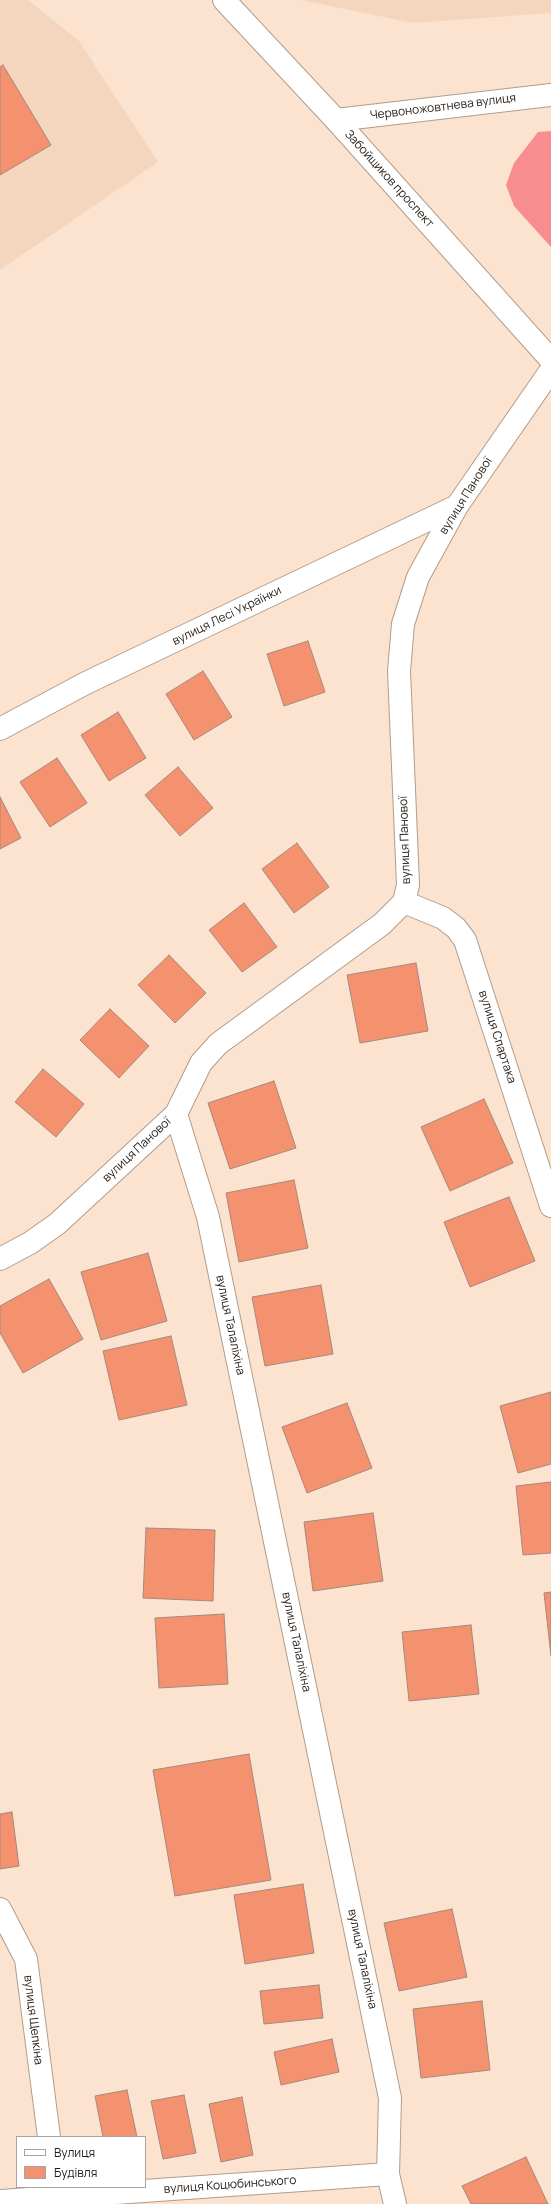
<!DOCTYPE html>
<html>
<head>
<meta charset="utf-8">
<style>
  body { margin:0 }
  #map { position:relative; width:551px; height:2204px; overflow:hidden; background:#fbe3d0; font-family:Manrope,sans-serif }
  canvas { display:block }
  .legend { position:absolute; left:16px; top:2136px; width:130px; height:52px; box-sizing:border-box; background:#fff; border:1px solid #a7a4a1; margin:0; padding:5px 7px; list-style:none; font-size:12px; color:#241c15 }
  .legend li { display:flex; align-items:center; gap:8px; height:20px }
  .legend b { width:20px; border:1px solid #a7a4a1 }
</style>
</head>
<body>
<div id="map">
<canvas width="551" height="2204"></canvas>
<ul class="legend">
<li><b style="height:5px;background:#fff"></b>Вулиця</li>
<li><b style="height:11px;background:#f4916e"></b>Будівля</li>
</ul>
</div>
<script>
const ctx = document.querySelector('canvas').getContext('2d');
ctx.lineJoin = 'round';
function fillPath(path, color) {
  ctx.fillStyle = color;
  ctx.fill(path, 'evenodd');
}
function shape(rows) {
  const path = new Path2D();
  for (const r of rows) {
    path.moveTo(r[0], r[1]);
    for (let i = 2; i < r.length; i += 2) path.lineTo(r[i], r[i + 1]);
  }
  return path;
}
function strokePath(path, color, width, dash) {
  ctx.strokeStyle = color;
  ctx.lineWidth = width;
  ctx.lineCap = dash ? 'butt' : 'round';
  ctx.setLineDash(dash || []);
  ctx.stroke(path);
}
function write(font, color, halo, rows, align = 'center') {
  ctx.font = font + ' Manrope,sans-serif';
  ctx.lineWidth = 3.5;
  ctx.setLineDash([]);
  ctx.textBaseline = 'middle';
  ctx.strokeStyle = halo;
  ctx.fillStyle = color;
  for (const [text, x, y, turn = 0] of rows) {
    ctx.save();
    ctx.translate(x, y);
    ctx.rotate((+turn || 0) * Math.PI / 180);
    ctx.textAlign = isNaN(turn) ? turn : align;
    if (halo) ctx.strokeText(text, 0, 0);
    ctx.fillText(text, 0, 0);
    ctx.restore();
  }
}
const built = shape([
  [0,0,28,0,79,41,158,162,0,270],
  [301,0,551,0,551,13,413,23]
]);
const forest = shape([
  [551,131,551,247,514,206,506,185,514,163,538,132]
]);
const building = shape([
  [3,65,51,145,0,175,0,67,3,65],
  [308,641,325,692,284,706,267,654,308,641],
  [203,671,232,717,194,740,166,694,203,671],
  [118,712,146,758,109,781,81,735,118,712],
  [57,758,87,803,50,827,20,782,57,758],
  [178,767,213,808,180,836,145,795,178,767],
  [0,797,21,838,0,849,0,797],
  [297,843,329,887,294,913,262,869,297,843],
  [244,903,277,947,242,972,209,930,244,903],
  [169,955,206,993,175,1023,138,985,169,955],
  [416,963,428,1031,360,1043,347,975,416,963],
  [110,1009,149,1046,119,1078,80,1040,110,1009],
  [43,1069,84,1104,56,1137,15,1102,43,1069],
  [274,1081,296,1148,230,1169,208,1103,274,1081],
  [484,1099,513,1163,450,1191,421,1127,484,1099],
  [294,1180,308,1248,239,1262,226,1193,294,1180],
  [509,1197,535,1261,470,1287,444,1222,509,1197],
  [148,1253,167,1321,101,1340,81,1272,148,1253],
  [49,1279,83,1339,23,1373,0,1333,0,1306,49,1279],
  [321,1285,333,1354,265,1366,252,1297,321,1285],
  [171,1336,187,1405,119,1420,103,1351,171,1336],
  [551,1392,551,1464,518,1473,500,1406,551,1392],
  [347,1403,372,1468,307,1493,282,1427,347,1403],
  [551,1482,551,1553,523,1555,516,1486,551,1482],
  [373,1513,383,1581,313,1591,304,1522,373,1513],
  [146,1528,215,1530,213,1601,143,1598,146,1528],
  [551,1592,551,1656,544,1593,551,1592],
  [224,1614,228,1684,159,1688,155,1618,224,1614],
  [471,1625,479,1694,409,1701,402,1632,471,1625],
  [249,1754,271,1880,175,1896,153,1770,249,1754],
  [12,1812,19,1866,0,1869,0,1814,12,1812],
  [303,1884,314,1953,245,1964,234,1895,303,1884],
  [452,1909,467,1977,399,1991,384,1923,452,1909],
  [319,1985,323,2018,264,2024,260,1991,319,1985],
  [482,2001,490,2070,421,2078,413,2009,482,2001],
  [332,2039,339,2072,281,2085,274,2052,332,2039],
  [127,2090,137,2137,103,2137,95,2096,127,2090],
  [184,2095,196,2153,163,2159,151,2101,184,2095],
  [242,2097,253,2155,221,2162,209,2104,242,2097],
  [526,2157,548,2204,471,2204,462,2186,526,2157]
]);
const minor = shape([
  [0,729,86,683,457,506],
  [404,902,443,918,456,928,465,940,551,1206],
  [176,1114,208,1217,390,2098,388,2174,395,2204],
  [0,1259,30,1243,57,1224,176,1114,201,1063,218,1044,382,924,404,902,408,885,399,671,403,624,418,577,457,506,551,370],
  [0,1909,26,1959,49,2137],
  [0,2201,388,2174]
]);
const tertiary = shape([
  [336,120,551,95]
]);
const secondary = shape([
  [224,0,336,120,551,360]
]);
const streetNames = [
  ["Червоножовтнева вулиця",443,107,-7],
  ["Забойщиков проспект",389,179,48],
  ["вулиця Панової",466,496,-58],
  ["вулиця Лесі Українки",227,616,-26],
  ["вулиця Панової",405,840,-92],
  ["вулиця Спартака",497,1037,72],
  ["вулиця Панової",137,1150,-43],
  ["вулиця Талаліхіна",230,1325,78],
  ["вулиця Талаліхіна",296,1642,78],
  ["вулиця Талаліхіна",362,1959,78],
  ["вулиця Щепкіна",33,2020,83],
  ["вулиця Коцюбинського",230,2185,-4]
];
fillPath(built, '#f4d6be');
fillPath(forest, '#f78d8e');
fillPath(building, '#f4916e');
strokePath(building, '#a4897f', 1);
strokePath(minor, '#b29c8a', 24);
strokePath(tertiary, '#b29c8a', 24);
strokePath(secondary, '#b29c8a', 24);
strokePath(minor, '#fff', 22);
strokePath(tertiary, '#fff', 22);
strokePath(secondary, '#fff', 22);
write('12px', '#241c15', '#fff', streetNames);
</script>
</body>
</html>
